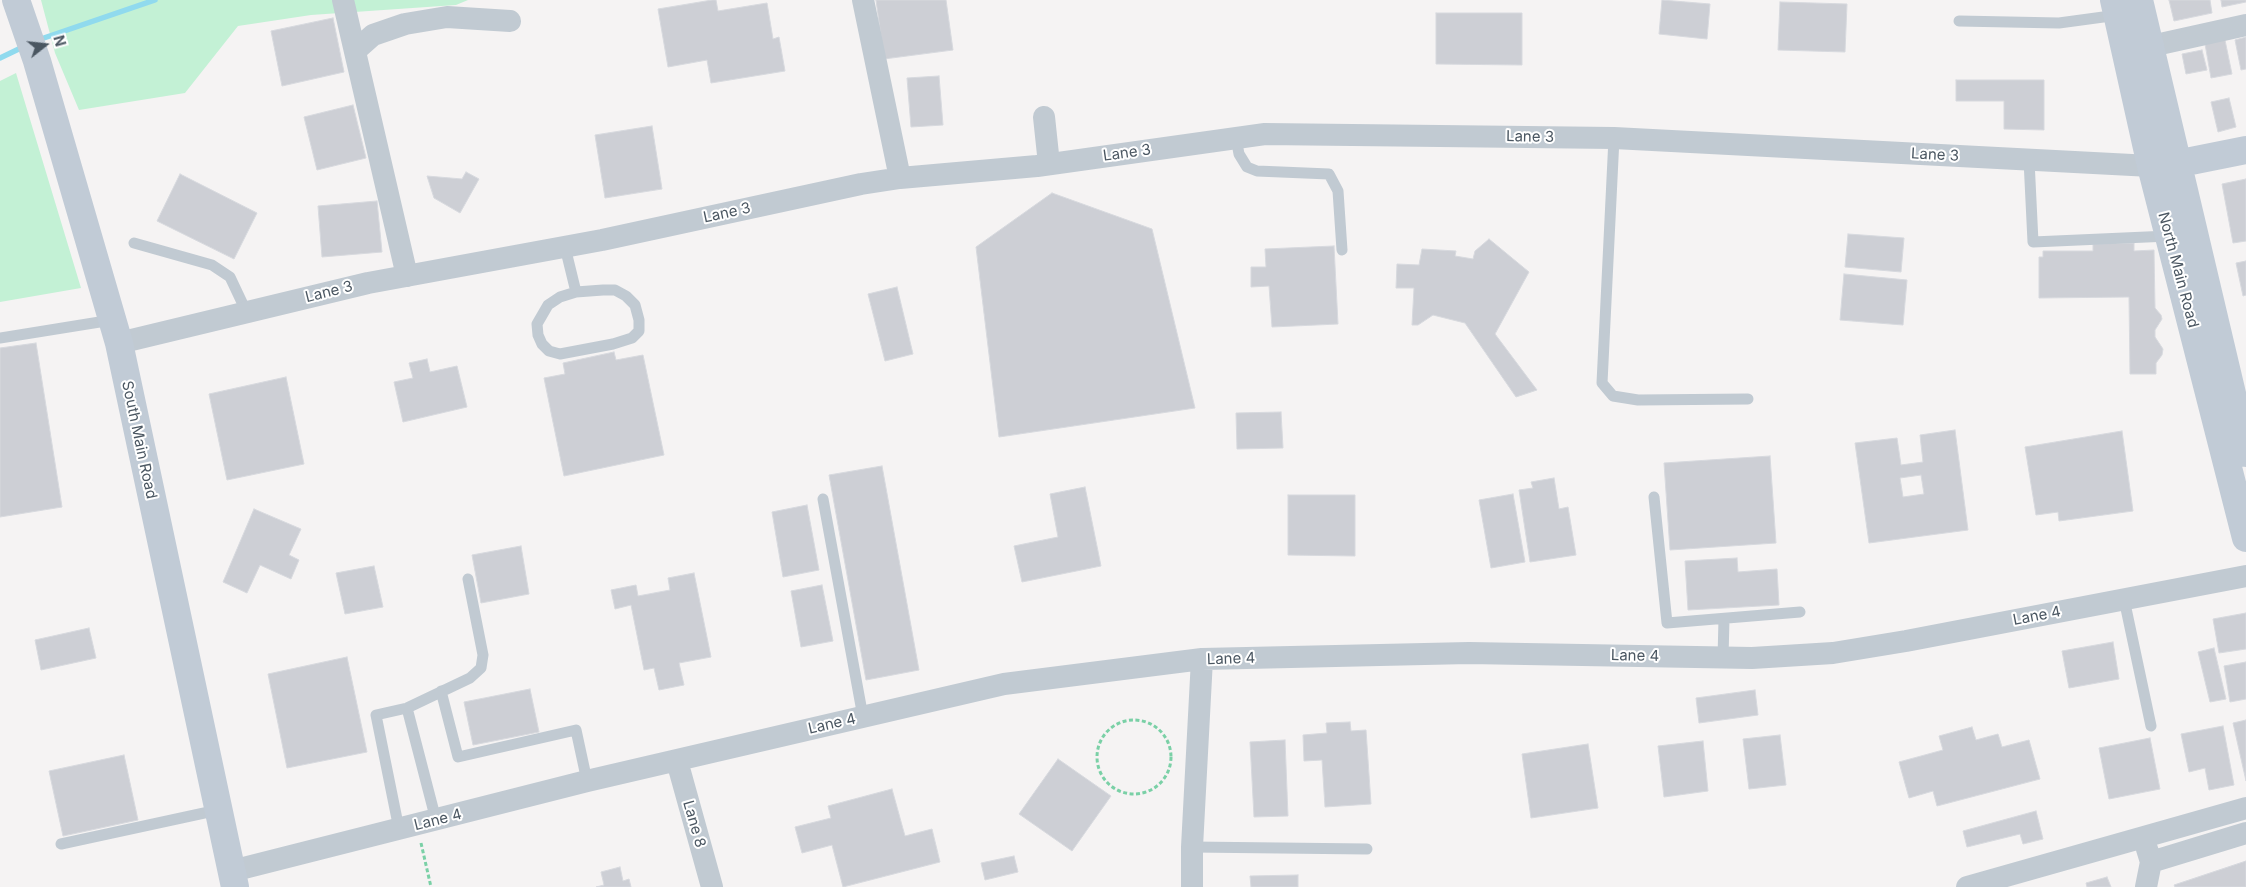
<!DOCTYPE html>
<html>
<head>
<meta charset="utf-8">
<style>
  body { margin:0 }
  #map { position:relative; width:2246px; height:887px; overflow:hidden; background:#f5f3f3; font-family:Inter,sans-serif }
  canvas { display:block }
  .north { position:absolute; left:20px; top:20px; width:50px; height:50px; -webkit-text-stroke:4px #fff; paint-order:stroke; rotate:74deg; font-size:14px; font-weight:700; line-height:20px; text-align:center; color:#4a5661 }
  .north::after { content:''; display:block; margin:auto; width:18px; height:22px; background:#4a5661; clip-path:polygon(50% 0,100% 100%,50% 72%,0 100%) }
</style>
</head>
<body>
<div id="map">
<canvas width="2246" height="887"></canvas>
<div class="north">N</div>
</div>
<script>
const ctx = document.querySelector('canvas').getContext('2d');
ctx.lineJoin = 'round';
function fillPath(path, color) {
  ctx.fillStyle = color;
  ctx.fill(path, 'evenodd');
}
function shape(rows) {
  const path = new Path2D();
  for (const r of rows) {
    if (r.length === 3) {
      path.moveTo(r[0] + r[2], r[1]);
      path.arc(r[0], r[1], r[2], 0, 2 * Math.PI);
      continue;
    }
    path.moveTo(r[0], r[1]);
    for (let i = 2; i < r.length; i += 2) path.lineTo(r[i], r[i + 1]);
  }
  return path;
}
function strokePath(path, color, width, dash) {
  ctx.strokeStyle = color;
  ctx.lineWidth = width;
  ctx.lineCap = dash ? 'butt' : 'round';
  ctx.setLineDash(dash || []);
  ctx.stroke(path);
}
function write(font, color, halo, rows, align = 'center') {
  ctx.font = font + ' Inter,sans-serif';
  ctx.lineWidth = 4;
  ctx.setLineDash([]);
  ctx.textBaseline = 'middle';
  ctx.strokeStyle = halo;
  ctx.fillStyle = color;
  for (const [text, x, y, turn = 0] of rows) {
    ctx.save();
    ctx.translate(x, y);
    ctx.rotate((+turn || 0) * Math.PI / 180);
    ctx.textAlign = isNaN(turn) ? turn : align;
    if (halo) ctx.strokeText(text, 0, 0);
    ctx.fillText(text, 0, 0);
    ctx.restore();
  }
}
const green = shape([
  [41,0,468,0,456,5,311,15,238,26,185,93,79,110,55,53],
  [16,73,81,288,0,302,0,81]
]);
const stream = shape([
  [38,40,155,0],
  [0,58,25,46]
]);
const building = shape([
  [712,0,716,0,718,11,767,3,773,39,779,37,785,71,711,83,707,60,668,67,658,9,712,0],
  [876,0,946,0,953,50,884,59,876,0],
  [1662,0,1710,4,1707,39,1659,34,1662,0],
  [2169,0,2210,0,2212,13,2174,21,2169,0],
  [2221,0,2246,0,2246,2,2222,7,2221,0],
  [1780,2,1847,4,1845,52,1778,50,1780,2],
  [1436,13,1522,13,1522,65,1436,64,1436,13],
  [333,18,344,72,282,86,271,31,333,18],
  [2246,37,2246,69,2241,70,2235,40,2246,37],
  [2225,40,2232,74,2211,78,2205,44,2225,40],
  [2202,50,2207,70,2186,74,2182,54,2202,50],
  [939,76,943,125,911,127,907,78,939,76],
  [1956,80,2044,80,2044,130,2004,129,2004,101,1956,101,1956,80],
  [2229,98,2236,127,2218,132,2211,102,2229,98],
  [353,105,366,158,317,170,304,117,353,105],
  [652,126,662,189,605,198,595,135,652,126],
  [466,172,479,179,460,213,434,198,427,176,462,179,466,172],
  [180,174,257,213,234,259,157,221,180,174],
  [2246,179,2246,241,2233,243,2222,184,2246,179],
  [1052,193,1152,229,1195,408,999,437,976,247,1052,193],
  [377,201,382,252,322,257,318,206,377,201],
  [1848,234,1904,238,1901,272,1845,267,1848,234],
  [1489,239,1529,272,1495,334,1537,390,1516,397,1465,323,1433,315,1418,325,1412,325,1414,288,1396,288,1397,264,1419,265,1422,249,1456,251,1455,256,1473,259,1475,251,1489,239],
  [2134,243,2134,251,2154,250,2155,308,2161,315,2162,319,2155,330,2155,337,2163,349,2162,355,2156,363,2156,374,2130,374,2129,297,2039,298,2039,257,2043,257,2043,251,2093,251,2093,244,2134,243],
  [1334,246,1338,324,1272,327,1269,286,1251,287,1251,267,1266,267,1265,249,1334,246],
  [2246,261,2246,295,2243,296,2236,263,2246,261],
  [1844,274,1907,280,1903,325,1840,320,1844,274],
  [897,287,913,354,885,361,868,294,897,287],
  [36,343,62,507,0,517,0,348,36,343],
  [614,352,616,360,643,355,664,455,564,476,544,378,565,374,563,363,614,352],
  [427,359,430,372,457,366,467,407,403,422,394,382,413,378,409,363,427,359],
  [286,377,304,464,227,480,209,394,286,377],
  [1281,412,1283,448,1237,449,1236,413,1281,412],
  [1955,430,1968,530,1869,543,1855,443,1897,438,1901,465,1923,462,1920,435,1955,430],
  [1921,475,1924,494,1903,497,1900,478,1921,475],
  [2122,431,2133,511,2059,521,2058,512,2036,515,2025,447,2122,431],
  [1770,456,1776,543,1670,550,1664,463,1770,456],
  [882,466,919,670,866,680,829,475,882,466],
  [1554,478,1559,509,1568,507,1576,555,1530,562,1519,490,1533,488,1531,482,1554,478],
  [1085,487,1101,566,1022,582,1014,546,1058,537,1050,494,1085,487],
  [1513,494,1525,562,1491,568,1479,500,1513,494],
  [1288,495,1355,495,1355,556,1288,555,1288,495],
  [807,505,819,570,783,577,772,512,807,505],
  [254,509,301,529,289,555,299,560,291,579,260,565,247,593,223,582,254,509],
  [521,546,529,594,481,603,472,555,521,546],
  [1737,558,1738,572,1777,569,1779,605,1688,610,1685,561,1737,558],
  [374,566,383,607,345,614,336,573,374,566],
  [694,573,711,657,679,663,684,685,659,690,654,668,644,670,631,605,615,609,611,590,636,585,638,596,670,590,668,578,694,573],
  [822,585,833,641,801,647,791,591,822,585],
  [2246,613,2246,649,2219,653,2213,619,2246,613],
  [89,628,96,658,41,670,35,640,89,628],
  [2113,642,2119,679,2069,688,2062,651,2113,642],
  [2214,648,2226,699,2210,702,2198,652,2214,648],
  [347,657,367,752,287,768,268,674,347,657],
  [2246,662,2246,699,2230,702,2224,666,2246,662],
  [530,689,539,732,473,745,464,702,530,689],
  [1755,690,1758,715,1699,723,1696,698,1755,690],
  [2246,720,2246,781,2233,723,2246,720],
  [1350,722,1351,731,1366,730,1371,804,1325,807,1322,760,1304,761,1303,735,1327,733,1326,723,1350,722],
  [2223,726,2234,785,2209,790,2205,768,2189,772,2181,734,2223,726],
  [1972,727,1976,740,1998,734,2002,747,2029,740,2040,779,1937,806,1933,791,1909,798,1899,762,1943,750,1939,736,1972,727],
  [1780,735,1786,785,1749,789,1743,739,1780,735],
  [2150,738,2160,789,2109,799,2099,748,2150,738],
  [1285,740,1288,816,1254,817,1250,742,1285,740],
  [1703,741,1708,791,1664,797,1658,746,1703,741],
  [1588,744,1598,808,1531,818,1522,754,1588,744],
  [124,755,138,820,63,836,49,771,124,755],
  [1058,759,1111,796,1072,851,1019,814,1058,759],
  [892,789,905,836,932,829,940,862,843,887,832,845,802,853,795,827,831,818,828,806,892,789],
  [2036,811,2043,839,2023,844,2020,834,1967,847,1963,831,2036,811],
  [1014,856,1018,872,985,880,981,863,1014,856],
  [2246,861,2246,887,2175,887,2174,885,2246,861],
  [620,867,623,881,629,879,631,887,596,887,604,885,601,872,620,867],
  [1298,875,1298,887,1251,887,1250,876,1298,875],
  [2107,877,2111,887,2087,887,2086,883,2107,877]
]);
const path = shape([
  [1134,757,37],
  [421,843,431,887]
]);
const lane = shape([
  [1959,21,2059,23,2118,15],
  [1236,138,1239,154,1247,167,1257,171,1329,174,1338,191,1342,250],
  [1614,138,1602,383,1613,396,1638,400,1748,399],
  [2029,160,2033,242,2169,236],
  [134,243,212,265,230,277,247,313],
  [565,247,576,292],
  [603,290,615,290,626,296,635,305,639,320,639,331,632,338,613,344,560,354,549,351,542,344,538,335,537,324,548,305,560,297,576,292,603,290],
  [0,338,112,320],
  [1654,497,1667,623,1800,612],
  [823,499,863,717],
  [2124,599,2151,726],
  [1723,658,1724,619],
  [441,691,458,757,576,730,587,781],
  [407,708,436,820],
  [399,829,376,715,407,708,470,678,481,668,483,655,468,579],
  [61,844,218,810],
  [1192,847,1367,849]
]);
const street = shape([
  [343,0,407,276],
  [863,0,900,178],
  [2133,50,2246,25],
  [355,51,373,35,405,24,447,17,510,21],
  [1044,117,1049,164],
  [119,343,368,283,602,240,861,184,900,178,1037,166,1265,134,1614,138,2151,166],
  [677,761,712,887],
  [2151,862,2246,833],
  [232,871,587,781,1004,684,1202,659,1469,653,1752,658,1833,653,1906,641,2246,576],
  [1192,887,1192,847,1202,659],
  [1967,887,2246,808],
  [2146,887,2151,862,2147,849]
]);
const secondary = shape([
  [16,0,37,61,119,343,235,887],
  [2114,0,2151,166,2246,538],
  [2139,0,2246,453],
  [2176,164,2246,150]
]);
const streetNames = [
  ["Lane 3",1530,137,1],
  ["Lane 3",1127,153,-8],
  ["Lane 3",1935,155,3],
  ["Lane 3",727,213,-12],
  ["North Main Road",2178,270,75],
  ["Lane 3",329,292,-14],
  ["South Main Road",139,440,78],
  ["Lane 4",2037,616,-11],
  ["Lane 4",1635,656,1],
  ["Lane 4",1231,659,-2],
  ["Lane 4",832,724,-13],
  ["Lane 4",438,820,-14],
  ["Lane 8",694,824,74]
];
fillPath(green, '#c3f1d5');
strokePath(stream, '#90daee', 5.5);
fillPath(building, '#cdcfd5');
strokePath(building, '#d7d9de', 1);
strokePath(path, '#7ad0a6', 3, [4, 2.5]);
strokePath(lane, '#c1cad2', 11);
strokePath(street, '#c1cad2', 22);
strokePath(secondary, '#c1cbd6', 28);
write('15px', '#4a5661', '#fff', streetNames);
</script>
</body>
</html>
